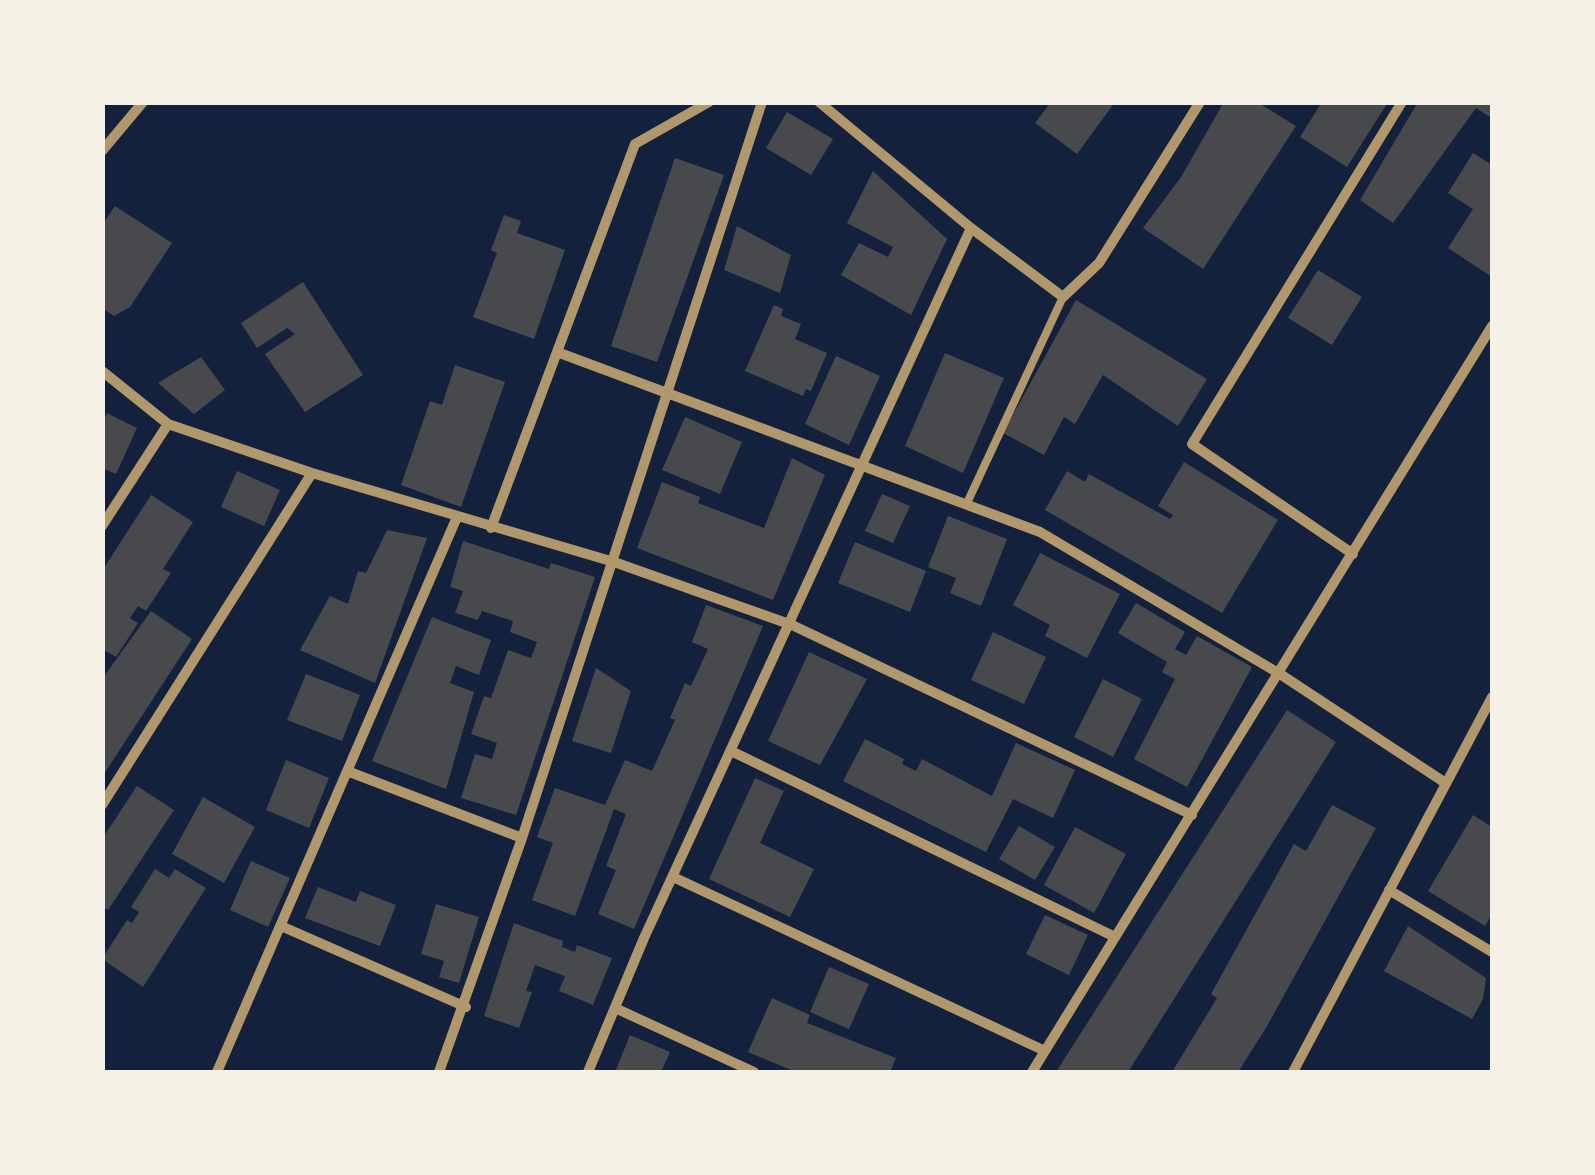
<!DOCTYPE html>
<html>
<head>
<meta charset="utf-8">
<style>
  body { margin:0 }
  #map { position:relative; width:1595px; height:1175px; overflow:hidden; background:#14213d; font-family:Georgia,serif }
  canvas { display:block }
  .frame { position:absolute; inset:0; border:105px solid #f6f1e7; pointer-events:none }
</style>
</head>
<body>
<div id="map">
<canvas width="1595" height="1175"></canvas>
<div class="frame"></div>
</div>
<script>
const ctx = document.querySelector('canvas').getContext('2d');
ctx.lineJoin = 'round';
function fillPath(path, color) {
  ctx.fillStyle = color;
  ctx.fill(path, 'evenodd');
}
function shape(rows) {
  const path = new Path2D();
  for (const r of rows) {
    path.moveTo(r[0], r[1]);
    for (let i = 2; i < r.length; i += 2) path.lineTo(r[i], r[i + 1]);
  }
  return path;
}
function strokePath(path, color, width, dash) {
  ctx.strokeStyle = color;
  ctx.lineWidth = width;
  ctx.lineCap = dash ? 'butt' : 'round';
  ctx.setLineDash(dash || []);
  ctx.stroke(path);
}
const building = shape([
  [1051,102,1115,102,1077,154,1035,123],
  [1224,102,1257,102,1296,126,1203,269,1143,228,1181,177],
  [1322,102,1388,102,1347,167,1300,137],
  [1418,102,1492,102,1492,118,1476,108,1393,223,1360,200],
  [787,112,833,139,811,175,766,148],
  [1473,153,1492,165,1492,277,1448,248,1473,209,1448,193],
  [675,158,724,175,657,362,611,346],
  [873,171,947,239,911,315,841,275,859,243,888,257,893,247,847,223],
  [115,206,172,243,130,307,114,316,102,308,102,225],
  [504,215,521,221,517,233,565,250,534,339,473,317,497,253,491,250],
  [737,226,791,255,780,293,724,270],
  [1318,270,1362,297,1332,345,1288,318],
  [303,282,363,375,305,412,265,354,295,334,287,328,257,348,241,323],
  [1076,300,1207,379,1178,426,1103,375,1075,424,1064,417,1044,455,1003,433],
  [774,305,783,309,781,316,801,324,795,339,827,353,811,391,806,389,803,396,745,371],
  [945,353,1004,378,963,473,905,446],
  [836,356,880,376,849,445,805,424],
  [201,357,225,390,194,414,158,383],
  [455,365,505,382,461,507,401,485,430,401,442,405],
  [107,413,137,428,116,474,102,468,102,423],
  [685,417,742,442,720,494,662,470],
  [792,458,825,475,773,600,637,548,662,482,700,497,698,503,764,528],
  [1184,462,1278,520,1222,613,1045,510,1067,471,1085,482,1089,474,1170,519,1173,515,1158,506],
  [237,471,280,490,264,526,221,507],
  [882,494,910,506,893,543,865,531],
  [151,495,193,522,163,569,171,573,146,611,138,606,130,618,138,623,116,657,102,649,102,571],
  [948,516,1007,539,981,606,950,593,956,578,928,567],
  [387,530,427,538,375,683,300,650,330,596,348,604,358,571,366,573],
  [463,541,549,569,551,563,595,577,516,815,461,798,475,754,492,759,497,743,471,734,484,696,491,698,508,650,531,658,537,642,510,632,513,621,482,611,478,620,455,613,463,591,450,587],
  [855,542,926,571,910,612,838,583],
  [1040,553,1120,594,1087,658,1045,636,1050,625,1013,605],
  [1136,603,1185,632,1175,649,1186,655,1197,636,1252,667,1187,787,1134,759,1175,679,1162,672,1167,662,1118,633],
  [706,605,763,626,634,929,598,914,616,870,606,866,626,814,614,809,575,916,532,900,553,843,537,837,555,788,605,805,625,760,652,771,675,720,670,718,685,683,691,686,708,649,692,642],
  [151,611,192,639,102,777,102,679],
  [432,617,491,640,479,675,456,666,450,683,474,692,446,789,372,761],
  [993,632,1046,657,1024,704,971,680],
  [809,652,867,679,820,765,768,741],
  [596,668,631,691,611,753,572,741],
  [306,674,360,695,342,741,287,720],
  [1103,679,1142,699,1113,757,1074,737],
  [1287,710,1336,742,1128,1072,1056,1072],
  [865,739,904,759,902,764,916,771,922,759,992,796,1016,743,1075,770,1053,818,1013,799,986,852,843,781],
  [286,760,329,778,309,828,266,810],
  [755,778,784,791,760,843,814,869,790,917,709,879],
  [137,786,174,810,108,910,102,906,102,839],
  [203,797,255,827,224,883,172,854],
  [1332,805,1376,828,1266,1028,1238,1072,1172,1072,1217,998,1211,994,1294,844,1306,851],
  [1473,815,1492,827,1492,914,1485,926,1428,891],
  [1019,826,1055,847,1035,880,999,859],
  [1075,827,1126,854,1094,913,1044,885],
  [251,861,290,878,268,927,230,910],
  [155,869,169,878,175,869,206,888,143,987,102,959,127,920,132,923,139,912,131,907],
  [318,887,356,902,360,891,396,905,380,946,305,918],
  [436,904,479,917,459,983,439,977,444,961,421,954],
  [1045,915,1088,935,1069,975,1026,954],
  [514,923,563,941,562,947,575,952,577,945,612,958,593,1005,559,991,565,976,535,965,526,991,532,992,519,1028,484,1016],
  [1408,926,1486,978,1483,999,1472,1019,1384,971],
  [829,967,869,984,849,1029,810,1012],
  [772,998,810,1015,807,1023,896,1058,890,1072,796,1072,748,1052],
  [630,1035,670,1052,661,1072,615,1072]
]);
const service = shape([
  [967,503,1063,297]
]);
const minor = shape([
  [819,102,971,228,1063,297,1099,263,1200,102],
  [102,151,143,102],
  [557,352,1040,532,1280,674,1444,782],
  [102,371,168,424,312,473,614,562,792,625,1192,815],
  [102,526,168,424],
  [491,528,635,144,709,102],
  [1353,554,1192,444,1402,102],
  [731,751,1115,937],
  [347,771,522,838],
  [102,805,312,473],
  [673,877,1045,1051],
  [1389,890,1492,952],
  [281,926,466,1007],
  [615,1008,754,1072],
  [217,1072,457,517],
  [439,1072,522,838,762,102],
  [588,1072,644,938,971,228],
  [1032,1072,1492,326],
  [1293,1072,1492,697]
]);
fillPath(building, '#48494c');
strokePath(service, '#b1986c', 8);
strokePath(minor, '#b1986c', 10);
</script>
</body>
</html>
